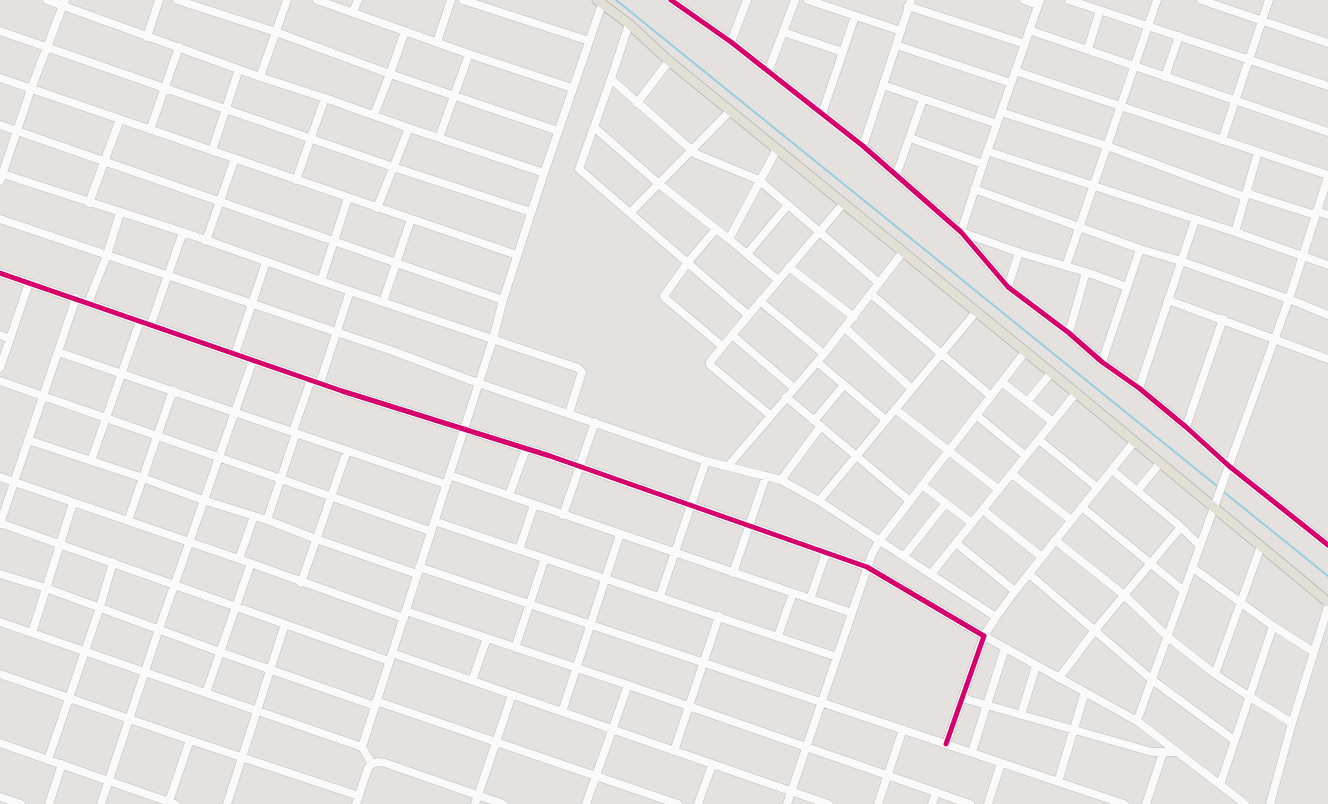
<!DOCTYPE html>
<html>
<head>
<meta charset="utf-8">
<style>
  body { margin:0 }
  canvas { display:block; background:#e4e1de }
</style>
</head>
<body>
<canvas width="1328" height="804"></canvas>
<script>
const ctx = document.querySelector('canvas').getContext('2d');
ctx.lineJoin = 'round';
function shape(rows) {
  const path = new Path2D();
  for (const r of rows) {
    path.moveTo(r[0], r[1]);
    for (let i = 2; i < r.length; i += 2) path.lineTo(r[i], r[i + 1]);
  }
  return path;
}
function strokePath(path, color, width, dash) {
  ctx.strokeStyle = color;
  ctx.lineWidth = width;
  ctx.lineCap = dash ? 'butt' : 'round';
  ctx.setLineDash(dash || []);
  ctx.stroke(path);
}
const stream = shape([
  [616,0,1217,486],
  [1225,493,1328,576]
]);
const minor = shape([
  [47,0,260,77,325,98,409,128,544,173],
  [177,0,276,32,390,74,558,131],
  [317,0,469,54,572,88],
  [463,0,589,41],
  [671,0,731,42,863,146,961,232,1008,287,1069,333,1102,362,1139,388,1186,427,1229,466,1328,545],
  [808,0,901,31],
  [1024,0,1038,5],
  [1040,0,983,164,961,232,1021,253,1086,272],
  [1069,0,1328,86],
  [1201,0,1328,43],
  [908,6,1025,44],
  [353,12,358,0],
  [629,24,611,79,579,169,748,315],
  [1029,30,1328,132],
  [0,31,393,167,531,212],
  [783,32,843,52],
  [147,37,159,0],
  [437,42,451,0],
  [731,42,747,0],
  [896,45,1011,83],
  [1088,49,1100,10],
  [1015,71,1328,175],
  [768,72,795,0],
  [260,77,287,0],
  [1165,77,1179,36],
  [0,78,517,255],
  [611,79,696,154,759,180,879,283],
  [883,85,997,124],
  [637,103,669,61],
  [1001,112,1107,146,1245,197],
  [822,114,855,16],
  [374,115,390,74,405,31],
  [0,125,503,300],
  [594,127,659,184,729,239,778,280],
  [150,130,179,47],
  [439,138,469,54],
  [910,138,983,164],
  [1222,140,1269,0],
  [863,146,911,0],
  [212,151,239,69],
  [987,151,1235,232,1328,265],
  [0,173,183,232,350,291,578,368,582,372,569,413],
  [896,176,923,99],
  [296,180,325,98],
  [0,181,31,89,65,0],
  [974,189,1140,249,1181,261,1289,299,1328,315],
  [1246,193,1315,215],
  [89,203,120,119],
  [377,208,409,128],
  [1316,211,1328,215],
  [630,213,730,111],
  [0,219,393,351,478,383,706,461,781,480,819,501,996,617],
  [716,229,688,262,664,296,665,298,722,346],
  [1235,232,1258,152],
  [729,239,777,149],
  [206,241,235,158],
  [747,254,788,205],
  [1066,266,1157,0],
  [789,267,854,317],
  [0,273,342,391,550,456,867,567,984,636,946,744],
  [321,281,348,198],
  [1008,287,1019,252],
  [871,294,991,396],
  [1168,300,1328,359],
  [760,301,824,354],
  [383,302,411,219],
  [88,303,107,255,120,213],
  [151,324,183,232],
  [845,328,912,389],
  [1069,333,1086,272,1127,287],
  [0,335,10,339],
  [732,335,794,388],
  [58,352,445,484],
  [235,354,266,262],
  [817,362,886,420],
  [1102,362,1140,249],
  [0,368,29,283],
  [0,381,430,531],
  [1002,382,1053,422],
  [320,383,350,291],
  [1139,388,1195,220],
  [786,397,910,501],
  [1027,402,1051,373],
  [895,409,999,490],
  [770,415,710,365,710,362,732,335,843,204],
  [976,415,1026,456],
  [814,421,844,385],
  [1186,427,1223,319],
  [293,431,311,380],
  [28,440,143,478,203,500,267,520,316,539,417,574],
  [1039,440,1098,488],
  [1134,442,1015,591,996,617,984,636,1137,721,1245,804],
  [91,461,140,321],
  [728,466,824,354,903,252],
  [1112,470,1181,527,1200,546],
  [1012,474,1071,520],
  [449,475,852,613],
  [0,477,239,559,404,618],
  [781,480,821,426],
  [922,485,972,523],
  [1138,490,1160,463],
  [509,495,526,449],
  [819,501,976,312],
  [1082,507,1184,591],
  [983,510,1042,557],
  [563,515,595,422],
  [267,520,296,433],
  [128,521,173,390],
  [434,521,837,657],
  [0,523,389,661],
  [0,524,76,298],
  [1055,540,1124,595,1168,637,1215,674,1250,697,1292,723],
  [956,543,1015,591],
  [519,550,534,505],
  [904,556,946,503],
  [239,559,254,516],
  [419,567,1124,804],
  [1193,568,1273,626,1314,652],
  [733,573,766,476],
  [0,574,46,588,220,652,375,706],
  [931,574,1076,393],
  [1029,574,1151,679,1234,740],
  [301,583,347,451],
  [660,596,706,461],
  [810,599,826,553],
  [406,611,628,685,970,804],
  [0,622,362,747],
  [32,633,73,503],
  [778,636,793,593],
  [515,648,545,558],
  [392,653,828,804],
  [0,674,190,740,359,796],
  [1215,674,1261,546],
  [1059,678,1095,630,1181,527],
  [472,681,487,638],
  [206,693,251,563],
  [962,698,1152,752,1177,752],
  [376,701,678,804],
  [562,712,620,534],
  [1021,715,1036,666],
  [1137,721,1289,299,1328,177],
  [0,743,175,804],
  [674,751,719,616],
  [972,752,1005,648],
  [48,760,100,607,113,562],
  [372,764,362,747,493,339,503,300,544,173,602,4],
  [1058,782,1085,692],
  [1220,785,1273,626],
  [0,797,21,804],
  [49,804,62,764],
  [101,804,159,629,253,360],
  [168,804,190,740],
  [227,804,285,624],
  [356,804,368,768,372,764,378,762,385,763,503,804],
  [475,804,512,695],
  [586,804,628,685],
  [698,804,712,765],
  [787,804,872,554,880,540,1025,352],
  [878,804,903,729],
  [932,804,936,792],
  [988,804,1001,763],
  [1146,804,1163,753],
  [1270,804,1292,723,1328,607]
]);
const major = shape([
  [597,0,629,24,669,61,1076,393,1328,602]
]);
const cycleway = shape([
  [671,0,731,42,863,146,961,232,1008,287,1069,333,1102,362,1139,388,1186,427,1229,466,1328,545],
  [0,273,342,391,550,456,867,567,984,636,946,744]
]);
strokePath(stream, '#98ccdf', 2);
strokePath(minor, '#bebdbe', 9);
strokePath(major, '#bebdbc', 11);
strokePath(minor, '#fbfafa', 8);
strokePath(major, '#e3dfd4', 9);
strokePath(cycleway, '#d6006c', 5);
</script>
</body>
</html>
